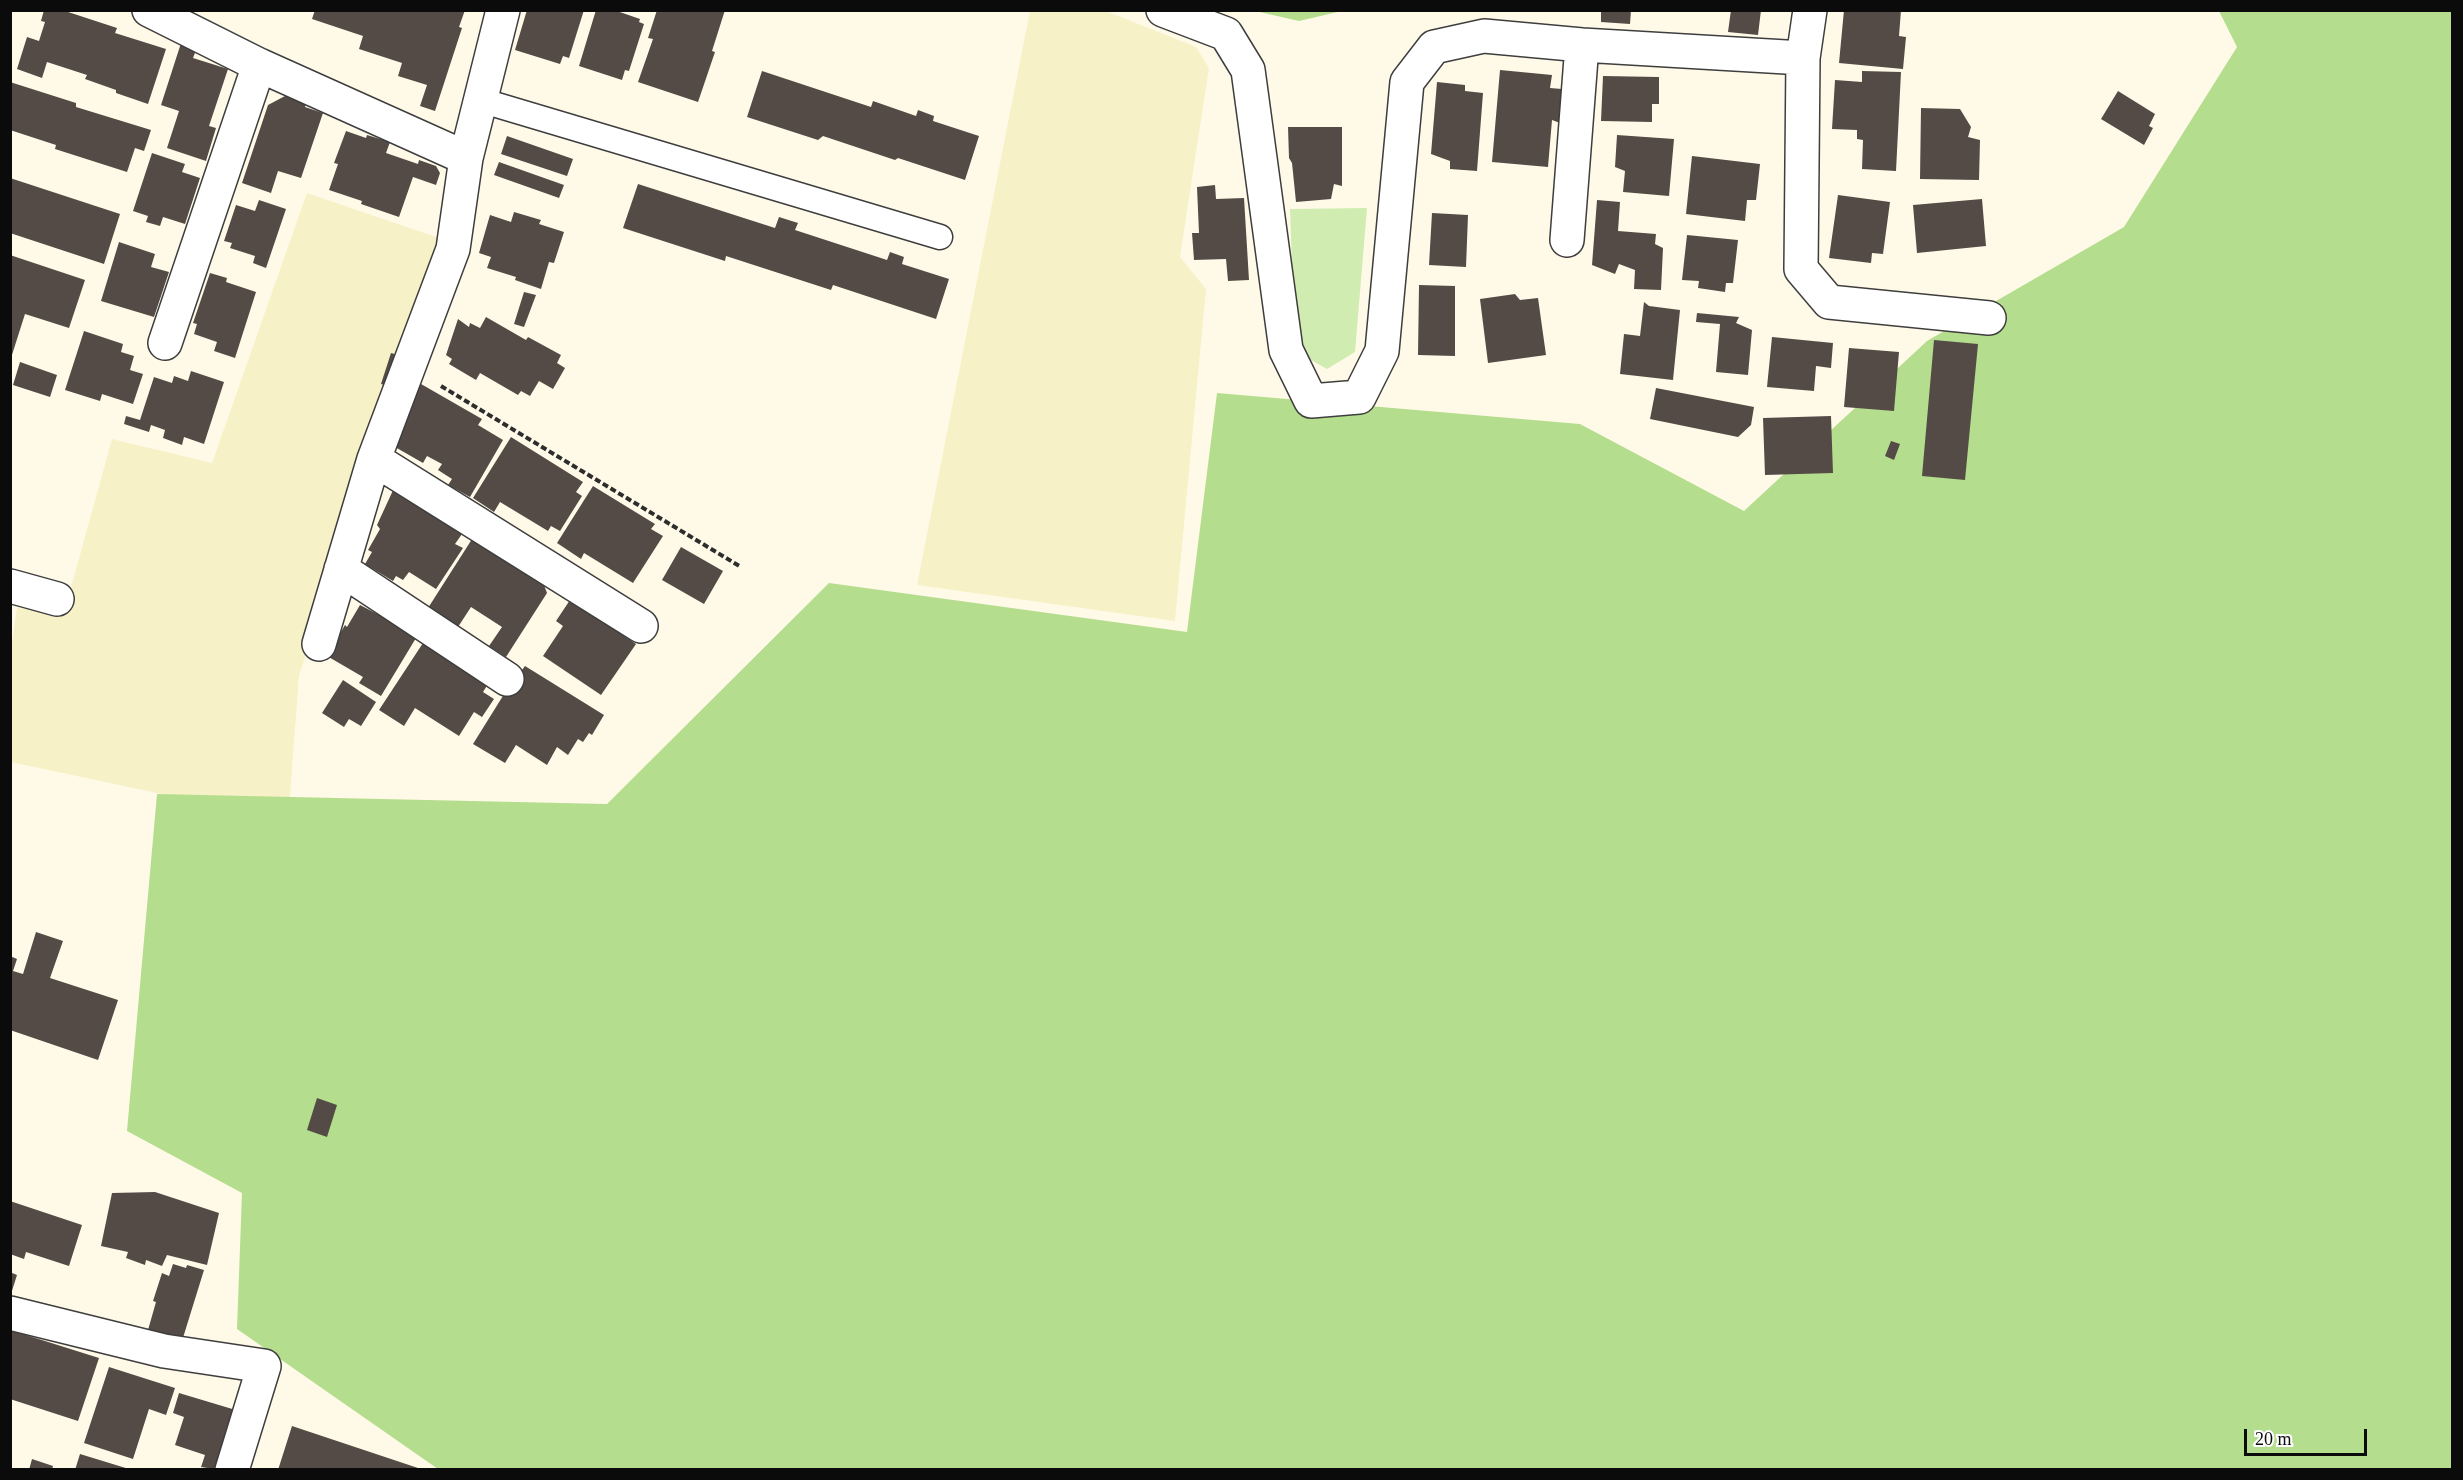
<!DOCTYPE html>
<html>
<head>
<meta charset="utf-8">
<style>
  body { margin:0 }
  #map { position:relative; width:2463px; height:1480px; overflow:hidden; background:#fffae8; font-family:"Times New Roman",serif }
  canvas { display:block }
  .frame { position:absolute; inset:0; border:12px solid #0b0b0b; pointer-events:none }
  .scale { position:absolute; left:2244px; top:1429px; width:123px; height:27px; box-sizing:border-box; border:3px solid #0b0b0b; border-top:0; padding-left:8px; font-size:18px; line-height:21px; white-space:nowrap; color:#0b0b0b; -webkit-text-stroke:4px #fff; paint-order:stroke }
</style>
</head>
<body>
<div id="map">
<canvas width="2463" height="1480"></canvas>
<div class="frame"></div>
<div class="scale">20 m</div>
</div>
<script>
const ctx = document.querySelector('canvas').getContext('2d');
ctx.lineJoin = 'round';
function fillPath(path, color) {
  ctx.fillStyle = color;
  ctx.fill(path, 'evenodd');
}
function shape(rows) {
  const path = new Path2D();
  for (const r of rows) {
    path.moveTo(r[0], r[1]);
    for (let i = 2; i < r.length; i += 2) path.lineTo(r[i], r[i + 1]);
  }
  return path;
}
function strokePath(path, color, width, dash) {
  ctx.strokeStyle = color;
  ctx.lineWidth = width;
  ctx.lineCap = dash ? 'butt' : 'round';
  ctx.setLineDash(dash || []);
  ctx.stroke(path);
}
const farmland = shape([
  [1030,11,1106,11,1196,47,1209,68,1180,257,1206,289,1175,621,917,585],
  [307,193,439,238,299,676,288,821,11,762,11,650,17,608,64,613,112,439,212,463]
]);
const green = shape([
  [1367,208,1355,352,1327,369,1295,351,1290,209]
]);
const forest = shape([
  [1255,11,1342,10,1342,11,1299,21],
  [2219,11,2452,11,2452,1469,438,1469,237,1329,242,1193,127,1131,157,794,607,804,829,583,1187,632,1217,393,1580,424,1744,511,1927,341,2124,227,2237,47]
]);
const building = shape([
  [44,10,62,10,117,28,115,33,166,49,148,104,116,93,116,90,85,79,87,75,47,62,42,78,17,69,27,37,39,41,45,22,41,21],
  [315,10,465,10,459,27,462,28,435,111,420,106,427,85,398,76,402,63,359,49,363,36,312,19],
  [527,10,584,10,569,58,563,56,560,64,515,50],
  [596,10,614,10,640,19,639,22,644,24,629,71,625,70,622,80,579,66],
  [657,10,725,10,712,51,715,52,698,102,638,82,653,39,648,38],
  [1601,10,1631,10,1630,24,1601,22],
  [1731,10,1761,10,1758,35,1728,32],
  [1844,10,1901,10,1899,36,1906,37,1903,69,1839,63],
  [182,40,198,45,193,58,228,69,209,126,216,128,206,161,167,148,179,111,161,105],
  [1500,70,1552,75,1550,88,1562,89,1560,123,1552,120,1548,167,1492,162],
  [762,71,871,107,873,101,916,116,918,110,934,116,933,121,979,136,965,180,898,158,895,160,823,136,818,140,747,117],
  [1862,71,1901,72,1896,171,1862,169,1863,140,1857,139,1857,130,1832,129,1835,80,1862,82],
  [1603,76,1659,77,1659,104,1652,104,1652,122,1601,121],
  [10,82,76,103,76,107,151,130,144,151,135,148,127,172,55,149,56,145,10,130],
  [1437,82,1465,85,1465,91,1483,93,1477,171,1450,169,1450,161,1431,154],
  [2118,91,2155,114,2149,126,2153,128,2144,145,2101,119],
  [285,96,306,103,305,107,323,113,301,178,278,171,271,193,242,183,268,105],
  [1921,108,1960,109,1971,127,1968,137,1980,140,1979,180,1920,179],
  [1288,127,1342,127,1342,186,1334,184,1331,199,1296,202,1292,163,1289,158],
  [346,131,366,138,367,135,390,142,386,153,418,164,419,160,436,166,440,173,436,185,413,177,399,217,361,204,362,201,329,190,338,164,334,163],
  [1617,135,1674,139,1669,196,1623,192,1625,171,1615,167],
  [507,136,573,159,567,176,501,154],
  [152,153,185,164,182,172,200,178,185,224,163,217,160,226,146,222,148,216,133,211],
  [1692,156,1760,164,1756,200,1747,200,1745,221,1686,214],
  [499,162,564,185,559,198,494,175],
  [10,178,120,214,104,264,10,233],
  [638,184,775,228,779,217,798,223,795,230,887,260,890,252,904,257,902,264,949,279,936,319,833,285,831,290,726,256,725,261,623,228],
  [1215,185,1216,199,1244,198,1249,280,1228,281,1226,259,1194,260,1192,233,1199,233,1197,187],
  [1838,195,1890,202,1883,254,1872,253,1871,263,1829,258],
  [1982,199,1986,246,1917,253,1913,205],
  [259,200,286,209,266,268,253,263,255,256,230,248,232,243,224,241,236,205,255,211],
  [1597,200,1620,202,1618,231,1656,234,1655,244,1663,248,1661,290,1634,289,1635,270,1619,264,1615,274,1592,265],
  [514,212,541,220,539,224,564,232,554,263,549,262,541,289,515,280,516,277,487,268,491,257,479,253,490,215,511,222],
  [1432,213,1468,215,1466,267,1429,265],
  [1687,235,1738,240,1733,283,1726,283,1725,292,1698,288,1699,281,1682,280],
  [119,242,155,254,151,267,169,272,154,317,101,301],
  [10,255,85,280,69,328,25,314,11,358],
  [210,273,227,278,226,282,256,292,235,358,214,351,217,342,194,334,197,324,193,323],
  [1419,285,1455,286,1455,356,1418,355],
  [524,292,536,295,524,327,514,324],
  [1515,294,1520,300,1538,298,1546,355,1488,363,1480,299],
  [1644,302,1649,306,1680,310,1673,380,1620,374,1624,334,1640,336],
  [1697,313,1739,317,1736,323,1752,330,1748,375,1716,372,1720,324,1696,322],
  [486,317,526,340,528,337,561,355,557,363,565,368,553,389,539,381,530,396,521,391,518,395,480,373,476,380,449,364,452,359,446,355,458,319,469,327,470,323,480,328],
  [84,331,123,344,121,352,134,356,130,370,143,374,133,404,102,394,100,401,65,390],
  [1772,337,1833,343,1831,368,1816,366,1814,391,1767,387],
  [1934,340,1978,344,1965,480,1922,476],
  [1849,348,1899,352,1894,411,1844,407],
  [391,353,398,355,388,386,381,384],
  [20,362,57,375,50,397,13,385],
  [191,371,224,382,204,444,184,437,182,445,163,438,165,430,151,425,149,432,124,424,126,416,140,420,154,377,172,383,174,376,188,381],
  [421,384,482,419,478,425,503,440,470,497,448,485,452,479,438,470,442,464,427,456,423,463,395,447,397,425],
  [1656,388,1754,407,1751,425,1738,437,1650,419],
  [1831,416,1833,473,1765,475,1763,418],
  [511,437,583,482,576,492,582,496,560,531,551,526,548,531,500,502,494,512,473,498],
  [1891,441,1900,444,1894,460,1885,456],
  [395,486,449,521,447,524,462,534,455,544,463,548,436,589,409,572,403,580,396,576,393,581,365,564,372,552,368,550,380,529,377,525],
  [593,486,655,524,651,529,663,536,633,583,584,553,581,559,557,543],
  [474,536,542,580,547,593,506,657,489,646,502,627,471,607,458,627,428,608],
  [681,547,723,571,704,604,662,580],
  [570,600,636,644,601,695,543,656,563,626,556,621],
  [360,605,381,616,382,613,400,624,398,627,416,638,381,696,359,683,363,677,327,656,345,625,347,627],
  [423,643,488,684,483,692,494,699,482,717,474,712,459,736,415,708,404,726,379,710],
  [525,666,604,715,592,735,589,733,583,742,578,739,568,755,557,747,547,765,516,745,505,763,473,744,506,691],
  [343,680,376,702,361,726,349,719,344,727,322,713],
  [36,932,63,941,50,978,118,1000,98,1060,10,1030,10,956,17,959,13,971,23,974],
  [317,1098,337,1105,327,1137,307,1130],
  [155,1192,219,1213,207,1265,167,1255,162,1266,146,1260,145,1265,126,1258,128,1252,101,1246,112,1193],
  [10,1201,82,1225,69,1266,26,1252,24,1259,10,1254],
  [173,1264,186,1268,187,1265,204,1270,182,1341,148,1330,156,1302,153,1301,162,1273,169,1276],
  [10,1272,17,1275,11,1294,10,1294],
  [10,1330,99,1358,78,1421,10,1399],
  [109,1367,175,1388,166,1415,149,1409,133,1459,84,1443],
  [179,1393,239,1411,221,1470,201,1467,205,1455,175,1445,184,1417,173,1413],
  [292,1426,421,1469,421,1470,278,1470],
  [80,1454,129,1469,129,1470,75,1470],
  [32,1459,53,1466,52,1470,29,1470]
]);
const path = shape([
  [441,386,741,567]
]);
const service = shape([
  [480,100,940,237]
]);
const minor = shape([
  [149,10,259,65,466,158,503,10],
  [1163,10,1226,34,1248,70,1286,350,1311,401,1359,397,1382,351,1407,82,1434,47,1484,36,1582,45,1803,58],
  [1810,10,1803,58,1801,269,1829,302,1989,318],
  [1567,240,1582,45],
  [165,343,259,65],
  [374,459,641,626],
  [341,569,507,679],
  [10,586,57,599],
  [319,644,374,459,453,249,466,158],
  [10,1313,164,1351,264,1366,232,1470]
]);
fillPath(farmland, '#f7f1c7');
fillPath(green, '#d1ecb0');
fillPath(forest, '#b5dd8e');
fillPath(building, '#544b46');
strokePath(service, '#3e3e3e', 27);
strokePath(minor, '#3e3e3e', 36);
strokePath(path, '#2d2d2d', 4, [6, 3]);
strokePath(service, '#fff', 24);
strokePath(minor, '#fff', 33);
</script>
</body>
</html>
